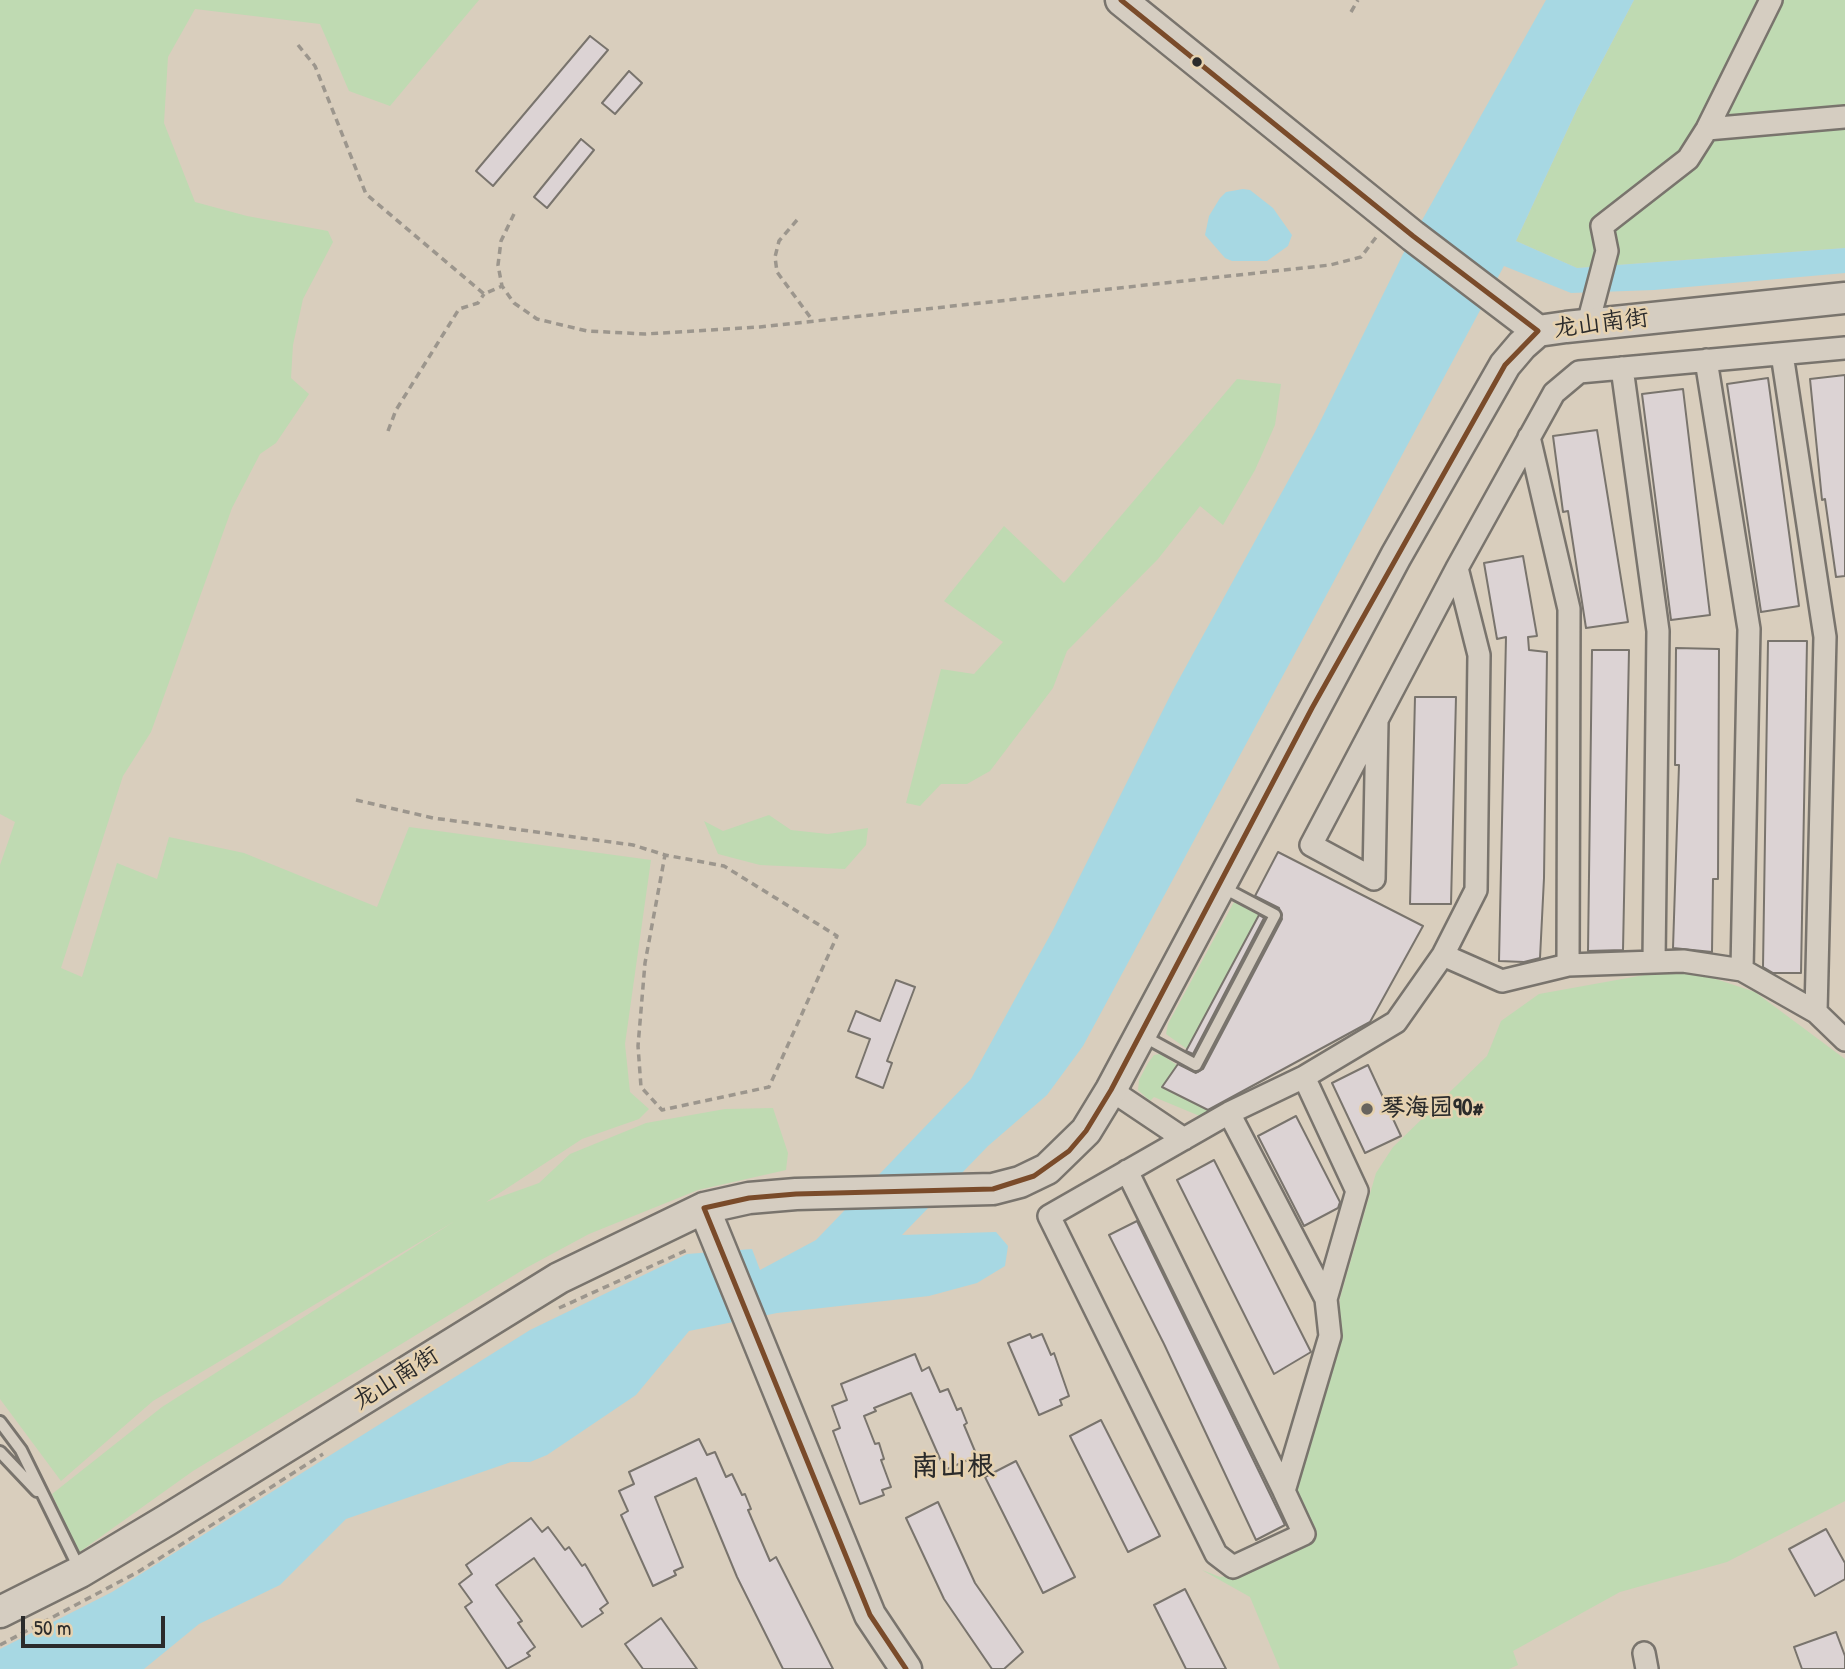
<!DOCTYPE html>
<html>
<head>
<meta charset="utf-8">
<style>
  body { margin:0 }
  #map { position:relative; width:1845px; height:1669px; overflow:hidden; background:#d9cebd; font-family:"Patrick Hand",sans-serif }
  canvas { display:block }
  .scale { position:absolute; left:21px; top:1616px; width:144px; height:32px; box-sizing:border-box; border:4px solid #2b2b2b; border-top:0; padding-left:9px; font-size:21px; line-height:24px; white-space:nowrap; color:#2b2b2b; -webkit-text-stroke:5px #e6d2b0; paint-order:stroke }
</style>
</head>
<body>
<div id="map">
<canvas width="1845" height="1669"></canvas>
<div class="scale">50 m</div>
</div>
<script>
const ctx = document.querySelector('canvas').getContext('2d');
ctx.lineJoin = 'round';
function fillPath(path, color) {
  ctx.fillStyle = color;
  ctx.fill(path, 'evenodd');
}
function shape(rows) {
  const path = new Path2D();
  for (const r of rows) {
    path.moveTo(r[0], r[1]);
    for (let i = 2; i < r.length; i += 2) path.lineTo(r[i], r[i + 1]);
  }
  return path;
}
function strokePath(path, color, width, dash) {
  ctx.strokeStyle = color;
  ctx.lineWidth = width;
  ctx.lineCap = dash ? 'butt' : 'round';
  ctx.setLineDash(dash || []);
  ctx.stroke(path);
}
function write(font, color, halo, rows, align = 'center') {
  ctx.font = font + ' "Patrick Hand","LXGW WenKai TC",sans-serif';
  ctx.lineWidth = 5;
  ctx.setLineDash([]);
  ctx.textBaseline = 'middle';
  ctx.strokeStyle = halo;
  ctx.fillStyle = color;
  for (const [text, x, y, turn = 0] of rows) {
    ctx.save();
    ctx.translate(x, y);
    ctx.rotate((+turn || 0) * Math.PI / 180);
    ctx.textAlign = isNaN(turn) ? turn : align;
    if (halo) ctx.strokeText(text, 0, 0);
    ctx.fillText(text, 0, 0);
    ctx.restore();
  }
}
const green = shape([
  [0,0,479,0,390,106,349,91,320,24,195,9,168,57,164,123,195,202,247,216,328,231,333,242,303,299,293,345,291,378,309,394,276,443,260,454,232,508,151,732,123,776,61,968,82,977,117,863,157,879,169,837,244,853,377,907,409,827,651,860,625,1044,630,1092,649,1109,639,1119,582,1139,486,1202,539,1183,570,1154,646,1123,725,1109,773,1108,788,1153,786,1170,698,1190,589,1234,526,1268,193,1471,78,1553,52,1494,162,1407,455,1221,153,1401,61,1481,0,1399,0,865,15,822,0,814],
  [1634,0,1845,0,1845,248,1577,268,1516,241,1578,107],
  [1237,379,1281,384,1275,425,1255,470,1223,525,1200,506,1158,559,1067,651,1053,688,990,771,967,784,941,784,920,806,906,803,941,669,974,674,1003,642,944,601,1004,526,1064,583],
  [769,815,791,830,828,834,868,828,866,845,845,869,760,865,718,854,704,821,723,831],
  [1234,902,1259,915,1187,1049,1166,1034,1168,1024],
  [1683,968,1755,992,1845,1059,1845,1501,1727,1562,1620,1592,1513,1651,1518,1665,1509,1669,1280,1669,1250,1597,1202,1570,1220,1577,1237,1575,1315,1537,1293,1490,1340,1340,1340,1298,1376,1173,1393,1147,1487,1056,1501,1021,1539,994],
  [1160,1054,1177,1065,1162,1088,1211,1112,1202,1117,1154,1097,1150,1101,1138,1090,1139,1080,1148,1063,1154,1055]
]);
const water = shape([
  [1546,0,1634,0,1578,107,1516,241,1577,268,1845,248,1845,273,1654,290,1571,293,1504,266,1083,1046,1047,1095,988,1146,902,1235,996,1232,1008,1246,1005,1266,977,1283,929,1296,777,1313,689,1331,636,1395,547,1455,530,1462,511,1462,346,1519,280,1585,199,1624,144,1669,0,1669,0,1649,112,1592,530,1330,687,1254,752,1249,760,1270,816,1240,971,1079,1054,928,1173,690,1315,432,1403,254],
  [1243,189,1250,190,1273,208,1292,235,1288,246,1267,261,1232,261,1225,258,1205,235,1209,216,1220,198,1226,192]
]);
const building = shape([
  [590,36,608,50,493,186,476,171,590,36],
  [629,71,642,83,615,114,602,103,629,71],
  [581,139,594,150,547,208,534,197,581,139],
  [1845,375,1845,576,1836,577,1825,499,1822,500,1810,379,1845,375],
  [1768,378,1799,606,1761,612,1727,384,1768,378],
  [1683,389,1710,615,1671,620,1642,394,1683,389],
  [1597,430,1628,622,1586,628,1568,511,1563,512,1553,436,1597,430],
  [1523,556,1537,636,1528,637,1529,650,1547,652,1544,878,1540,958,1524,962,1499,961,1506,637,1497,639,1484,563,1523,556],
  [1768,641,1807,641,1801,973,1773,973,1763,967,1768,641],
  [1676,648,1719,649,1718,879,1713,879,1712,952,1673,948,1679,765,1675,765,1676,648],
  [1592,650,1629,650,1623,950,1588,951,1592,650],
  [1415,697,1456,697,1451,904,1410,904,1415,697],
  [1278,852,1423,926,1370,1022,1208,1110,1162,1087,1178,1064,1196,1073,1203,1069,1282,919,1279,908,1255,896,1278,852],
  [1259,915,1264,918,1193,1054,1186,1051,1259,915],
  [896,980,915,987,887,1061,892,1063,883,1088,856,1077,870,1039,848,1031,856,1011,880,1021,896,980],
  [1368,1065,1401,1136,1365,1153,1332,1083,1368,1065],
  [1296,1116,1340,1202,1338,1208,1304,1226,1258,1136,1296,1116],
  [1214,1160,1311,1352,1274,1374,1177,1180,1214,1160],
  [1137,1221,1285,1525,1256,1540,1164,1344,1109,1235,1137,1221],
  [1030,1334,1032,1338,1042,1334,1051,1355,1054,1353,1069,1396,1060,1400,1062,1405,1039,1415,1008,1343,1030,1334],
  [915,1354,922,1371,929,1367,940,1392,948,1389,957,1410,961,1408,967,1423,964,1425,977,1456,945,1470,911,1393,874,1408,876,1411,864,1416,875,1444,879,1443,884,1459,881,1460,891,1487,882,1490,884,1495,860,1504,833,1431,840,1428,832,1406,847,1400,841,1384,915,1354],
  [1101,1420,1160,1536,1128,1552,1070,1436,1101,1420],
  [699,1439,707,1455,715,1452,726,1477,732,1474,742,1495,745,1494,751,1509,748,1510,770,1561,776,1557,833,1669,783,1669,737,1577,696,1478,655,1497,683,1567,674,1571,676,1575,653,1586,621,1515,628,1511,619,1491,634,1484,629,1472,699,1439],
  [1016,1461,1075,1577,1043,1593,985,1477,1016,1461],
  [938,1502,975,1583,1023,1652,1004,1669,992,1669,944,1599,906,1518,938,1502],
  [531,1518,542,1532,548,1527,565,1550,569,1547,582,1566,585,1564,608,1603,600,1609,603,1613,582,1627,534,1558,496,1585,522,1621,518,1623,535,1647,527,1653,530,1656,507,1669,465,1607,472,1602,459,1584,472,1574,466,1565,531,1518],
  [1826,1529,1845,1563,1845,1579,1815,1596,1789,1549,1826,1529],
  [1185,1589,1226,1669,1186,1669,1154,1605,1185,1589],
  [661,1618,697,1669,643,1669,625,1644,661,1618],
  [1836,1632,1845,1656,1845,1669,1802,1669,1794,1647,1836,1632]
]);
const path = shape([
  [1351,12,1358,0],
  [298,45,315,66,366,194,484,294,502,286],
  [514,214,501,241,498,265,502,286,514,303,537,319,587,331,645,334,760,327,1330,265,1361,257,1377,236],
  [797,220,779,241,775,257,777,272,813,321],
  [388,431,396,410,459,309,478,303,484,294],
  [356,800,433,818,633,845,665,855,645,963,638,1046,641,1087,662,1110,769,1087,837,936,724,866,665,855],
  [559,1308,687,1250],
  [0,1645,138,1572,323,1454]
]);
const lane = shape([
  [1143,1036,1196,1065,1275,915,1222,887],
  [0,1422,21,1450,80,1570],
  [0,1452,37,1491]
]);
const street = shape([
  [1707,129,1845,117],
  [1592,324,1591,312,1607,251,1602,226,1688,159,1707,129,1771,0],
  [1782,354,1825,637,1816,1012],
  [1706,360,1749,629,1742,970],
  [1622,368,1658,631,1654,961],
  [1529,437,1569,609,1568,965],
  [1377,722,1374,879,1311,845,1457,568,1554,393,1579,372,1845,348],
  [1443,955,1476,890,1479,655,1457,568],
  [1304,1077,1357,1191,1326,1299],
  [1111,1090,1184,1139],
  [1229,1113,1326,1299,1330,1336,1284,1491,1304,1534,1233,1567,1216,1554,1049,1216,1229,1113,1304,1077,1396,1022,1443,955,1502,981,1568,965,1683,961,1742,970,1816,1012,1845,1040],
  [1127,1171,1284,1491],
  [1644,1653,1647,1669]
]);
const secondary = shape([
  [1121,0,1413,236,1538,331],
  [704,1208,870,1615,906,1669],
  [0,1612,80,1572,167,1520,559,1278,704,1208,749,1198,796,1194,993,1189,1020,1182,1047,1169,1086,1131,1111,1090,1396,556,1505,365,1522,345,1538,331,1566,327,1845,298]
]);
const bus1 = shape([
  [906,1669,870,1615,704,1208,749,1198,796,1194,993,1189,1034,1176,1069,1151,1086,1131,1111,1090,1312,708,1505,365,1538,331,1413,236,1121,0]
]);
const markers = [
  [1197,62,6,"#2b2b2b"],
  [1367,1109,7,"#68645e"]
];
const streetNames = [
  ["龙山南街",1601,324,-7],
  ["龙山南街",396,1379,-32]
];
const poiNames = [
  ["琴海园90#",1381,1109]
];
const quarterNames = [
  ["南山根",953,1468]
];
fillPath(green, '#bfdab2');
fillPath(water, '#a7d8e3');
fillPath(building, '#dcd3d4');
strokePath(building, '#79746d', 2);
strokePath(lane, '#79746d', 16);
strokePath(street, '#79746d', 26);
strokePath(secondary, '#79746d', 35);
strokePath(path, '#9c968d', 3.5, [7, 5]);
strokePath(lane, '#d5cdc1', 10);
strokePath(street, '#d5cdc1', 21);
strokePath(secondary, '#d5cdc1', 30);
strokePath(bus1, '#7a4b2a', 5);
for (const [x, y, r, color] of markers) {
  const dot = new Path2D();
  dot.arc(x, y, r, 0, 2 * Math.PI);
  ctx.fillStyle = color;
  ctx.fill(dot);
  strokePath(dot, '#e6d2b0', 2.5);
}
write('24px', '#2b2b2b', '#e6d2b0', streetNames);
write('bold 24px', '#2b2b2b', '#e6d2b0', poiNames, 'left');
write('bold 28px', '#2b2b2b', '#e6d2b0', quarterNames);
</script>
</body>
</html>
